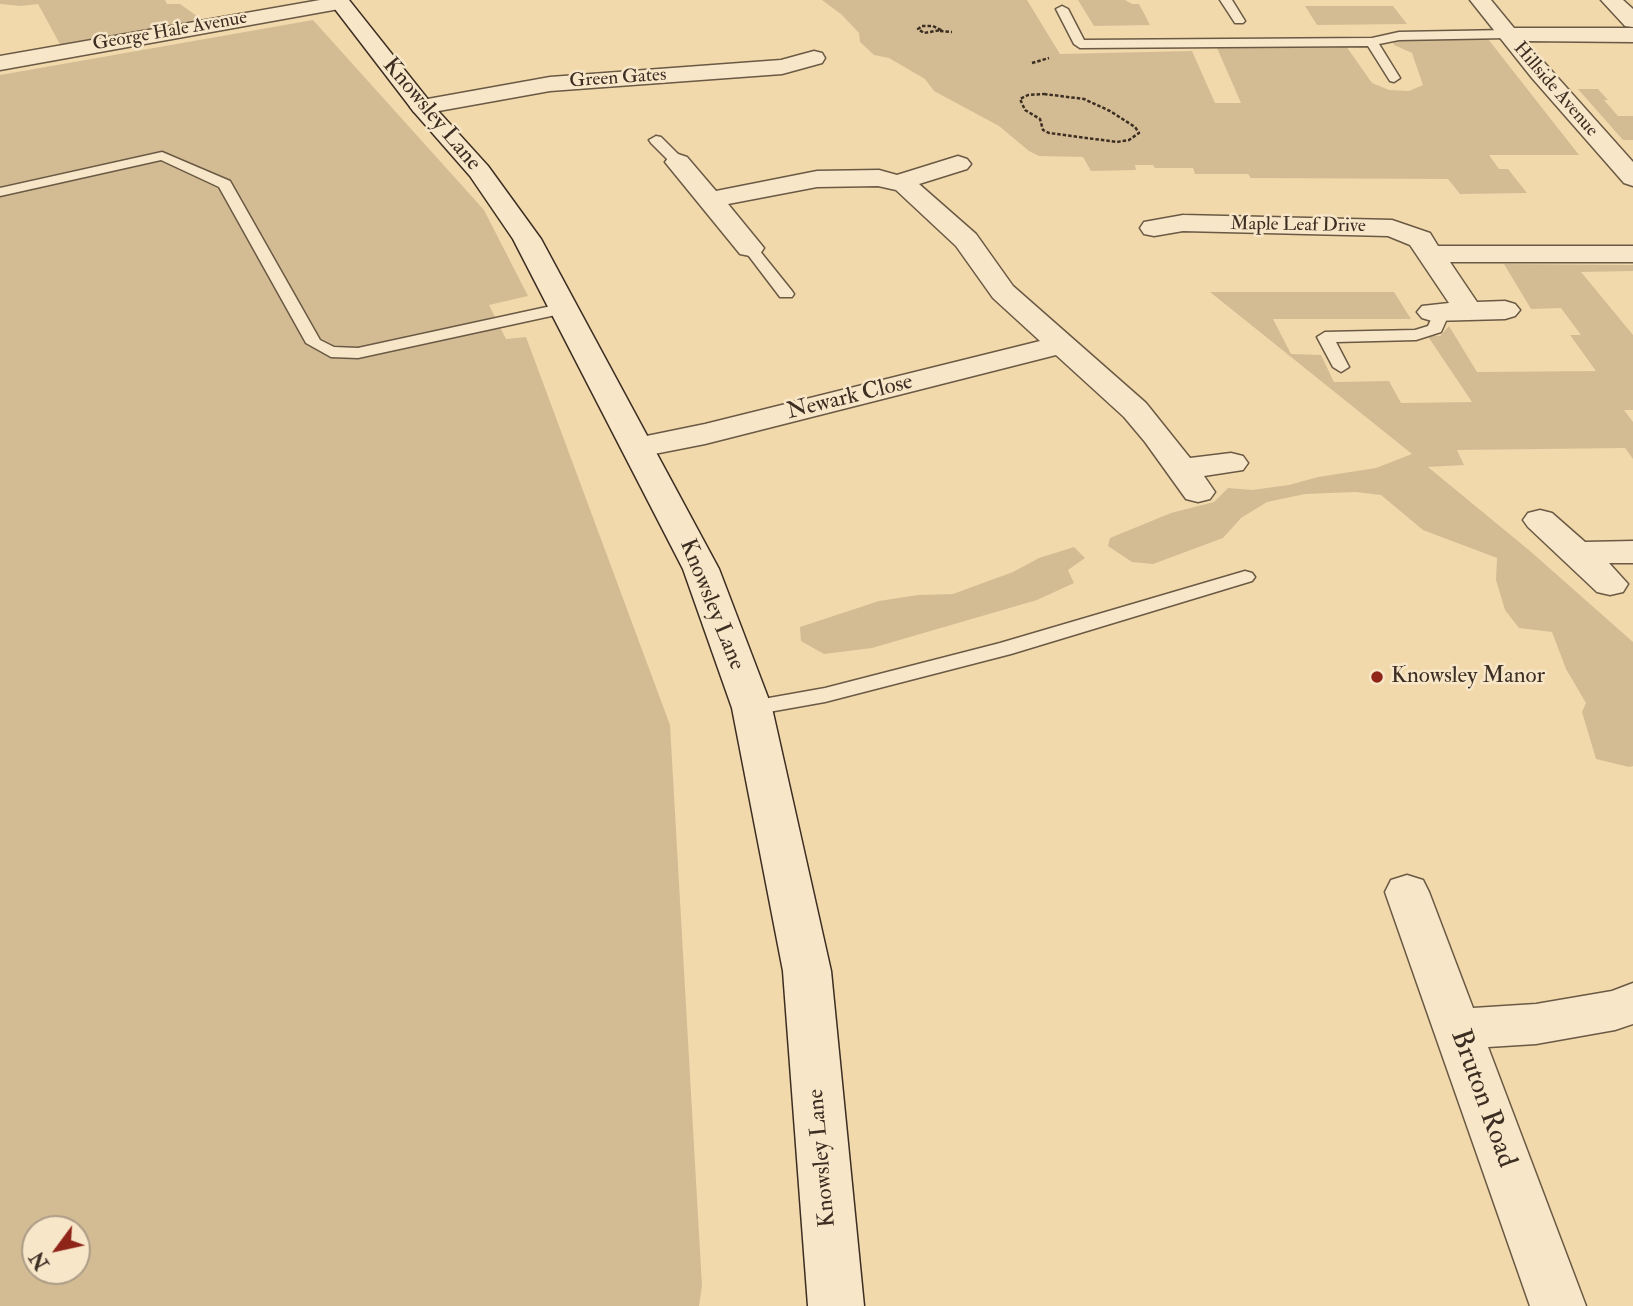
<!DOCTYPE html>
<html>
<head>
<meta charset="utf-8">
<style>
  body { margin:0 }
  #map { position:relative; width:1633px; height:1306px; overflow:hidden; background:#f2d9ab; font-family:"IM FELL Double Pica",serif }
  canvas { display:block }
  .north { position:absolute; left:21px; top:1215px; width:70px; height:70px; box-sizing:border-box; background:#f7e6c8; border:2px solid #ac9c86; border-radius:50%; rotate:237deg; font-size:19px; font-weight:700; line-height:28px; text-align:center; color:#3c2e22 }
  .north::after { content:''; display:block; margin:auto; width:24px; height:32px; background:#8f2418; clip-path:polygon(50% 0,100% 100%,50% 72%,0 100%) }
</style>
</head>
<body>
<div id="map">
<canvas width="1633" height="1306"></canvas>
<div class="north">N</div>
</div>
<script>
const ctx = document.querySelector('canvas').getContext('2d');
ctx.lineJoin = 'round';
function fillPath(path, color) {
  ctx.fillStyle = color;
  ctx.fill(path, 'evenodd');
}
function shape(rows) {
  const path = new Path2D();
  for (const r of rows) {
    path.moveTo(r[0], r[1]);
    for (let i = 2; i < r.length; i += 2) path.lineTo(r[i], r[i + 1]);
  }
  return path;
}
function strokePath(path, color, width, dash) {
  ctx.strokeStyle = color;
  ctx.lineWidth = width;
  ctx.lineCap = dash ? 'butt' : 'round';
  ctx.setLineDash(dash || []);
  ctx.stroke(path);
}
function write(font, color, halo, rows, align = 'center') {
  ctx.font = font + ' "IM FELL Double Pica",serif';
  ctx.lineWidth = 5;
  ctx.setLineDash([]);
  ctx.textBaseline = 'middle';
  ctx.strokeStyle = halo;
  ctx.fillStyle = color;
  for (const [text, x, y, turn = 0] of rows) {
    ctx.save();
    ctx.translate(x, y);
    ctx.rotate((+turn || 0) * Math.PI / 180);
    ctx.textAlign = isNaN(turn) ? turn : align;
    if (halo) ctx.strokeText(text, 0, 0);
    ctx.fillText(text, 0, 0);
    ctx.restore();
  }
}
const green = shape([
  [0,0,165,0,167,4,180,4,201,19,61,46,38,4,21,6,0,4],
  [822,0,1027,0,1060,54,1192,51,1215,103,1241,103,1217,48,1222,46,1346,46,1372,83,1389,90,1409,91,1423,85,1412,53,1394,45,1393,41,1488,39,1579,155,1489,155,1499,169,1508,169,1527,193,1460,194,1448,179,1251,178,1248,174,1195,174,1193,168,1155,168,1153,165,1135,165,1136,170,1091,171,1083,157,1039,156,1029,151,999,126,934,91,925,79,889,58,874,55,860,42,859,33,842,15],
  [1078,0,1125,0,1132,4,1139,4,1150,25,1094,26],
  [1393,6,1407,24,1317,25,1305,6],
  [313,20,484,210,528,296,489,305,506,339,526,337,670,725,702,1286,699,1306,0,1306,0,75],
  [35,1229,77,1229,77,1271,35,1271],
  [1578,89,1598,89,1608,100,1604,100,1618,116,1633,116,1633,140,1623,140],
  [1504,264,1633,265,1633,271,1581,272,1633,335,1633,410,1624,410,1633,422,1633,459,1625,448,1457,450,1464,465,1428,467,1530,551,1633,642,1633,766,1629,767,1596,759,1582,712,1586,703,1566,669,1552,632,1519,628,1505,610,1496,580,1497,558,1423,530,1381,495,1356,492,1305,494,1267,502,1241,518,1223,538,1153,564,1132,562,1108,546,1110,538,1171,513,1214,502,1228,488,1252,490,1289,485,1318,477,1376,468,1412,454,1210,292,1394,292,1411,319,1273,319,1291,354,1321,355,1334,382,1389,381,1401,403,1472,402,1427,335,1440,336,1449,326,1477,372,1596,371,1570,335,1581,335,1561,308,1531,309],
  [1074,547,1085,558,1068,570,1074,583,1037,600,872,648,824,654,801,641,800,627,879,601,918,595,953,594,1013,572,1039,558]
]);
const path = shape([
  [922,26,933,26,941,30,924,33,918,29,922,26],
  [940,31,952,32],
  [1032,63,1049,58],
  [1044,94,1084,99,1110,111,1135,127,1139,133,1129,140,1117,142,1049,133,1043,130,1040,119,1025,110,1020,99,1028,95,1044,94]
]);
const service = shape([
  [1220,0,1232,0,1245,21,1243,23,1235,23,1220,0],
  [1062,6,1068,9,1084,40,1372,38,1399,32,1507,30,1513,34,1507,38,1399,40,1379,44,1400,78,1394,82,1390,81,1368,46,1080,48,1074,44,1056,9,1062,6],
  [656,136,661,137,683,159,683,165,673,165,651,143,649,140,656,136],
  [162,152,230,181,320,340,334,347,358,348,565,303,573,308,565,313,358,358,331,357,306,343,219,187,161,160,0,196,0,188,162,152],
  [750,243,755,245,792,291,794,294,792,297,780,297,745,251,742,248,750,243],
  [1442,307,1450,312,1441,332,1416,340,1336,342,1349,367,1341,372,1333,367,1317,337,1325,332,1415,330,1428,326,1436,309,1442,307],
  [1245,571,1252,573,1255,577,1252,581,1011,654,825,702,752,715,744,713,741,708,744,703,752,701,825,688,1000,643,1245,571]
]);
const minor = shape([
  [320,0,347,0,349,3,346,7,339,9,0,70,0,56,320,0],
  [1470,0,1491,0,1514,28,1633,28,1633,42,1525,41,1633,162,1633,186,1624,183,1532,78,1470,0],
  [1601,0,1623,0,1633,9,1633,27,1625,26,1601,0],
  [814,51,822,53,825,58,822,63,782,74,550,91,422,114,414,112,410,107,414,102,422,100,550,77,781,60,814,51],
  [678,154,687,157,716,191,817,171,879,170,897,175,958,156,967,159,971,164,967,169,919,184,976,234,1013,286,1146,403,1190,458,1231,453,1243,456,1248,463,1243,470,1204,476,1215,492,1210,499,1198,502,1186,499,1145,442,1124,417,1056,355,705,444,639,457,627,454,623,447,627,440,705,424,1040,341,993,298,956,246,896,190,878,186,817,187,728,204,764,248,760,254,750,256,740,254,669,167,665,162,669,157,678,154],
  [1183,215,1392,220,1430,233,1438,246,1633,246,1633,262,1450,262,1477,302,1505,301,1515,304,1520,310,1515,316,1505,319,1432,321,1422,318,1417,312,1422,306,1449,303,1410,245,1388,236,1183,231,1154,236,1144,234,1140,228,1144,222,1183,215],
  [1540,510,1552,513,1585,542,1633,541,1633,563,1609,563,1628,584,1623,592,1610,595,1597,592,1528,527,1523,520,1528,513,1540,510],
  [1407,875,1423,880,1429,892,1473,1008,1536,1004,1612,991,1633,983,1633,1024,1615,1030,1536,1044,1488,1047,1586,1306,1530,1306,1385,892,1391,880,1407,875]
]);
const secondary = shape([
  [328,0,349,0,430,102,488,166,541,239,719,569,772,708,831,971,864,1306,808,1306,783,971,732,708,683,569,513,239,470,176,414,112,328,0]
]);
const markers = [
  [1377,677,7,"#8f2418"]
];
const farStreetnames = [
  ["George Hale Avenue",170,32,-10],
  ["Green Gates",618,79,-4],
  ["Hillside Avenue",1555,90,49],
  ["Maple Leaf Drive",1298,226,1]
];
const streetNames = [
  ["Knowsley Lane",431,115,50],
  ["Newark Close",850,398,-14],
  ["Knowsley Lane",711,605,68],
  ["Knowsley Lane",823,1158,-95]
];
const poiNames = [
  ["Knowsley Manor",1391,677]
];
const nearStreetnames = [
  ["Bruton Road",1482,1099,70]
];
fillPath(green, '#d3bc94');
strokePath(service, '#6a5944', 3);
strokePath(minor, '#6a5944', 3);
strokePath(secondary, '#3c2e22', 3);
strokePath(path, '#3c2e22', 2.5, [3.5, 2]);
fillPath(service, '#f7e6c8');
fillPath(minor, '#f7e6c8');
fillPath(secondary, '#f7e6c8');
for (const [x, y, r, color] of markers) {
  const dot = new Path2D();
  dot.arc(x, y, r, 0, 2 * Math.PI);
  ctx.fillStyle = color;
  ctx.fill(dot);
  strokePath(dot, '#f7e6c8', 2.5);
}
write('19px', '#3c2e22', '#f7e6c8', farStreetnames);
write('23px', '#3c2e22', '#f7e6c8', streetNames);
write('23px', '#3c2e22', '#f7e6c8', poiNames, 'left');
write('28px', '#3c2e22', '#f7e6c8', nearStreetnames);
</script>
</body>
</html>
